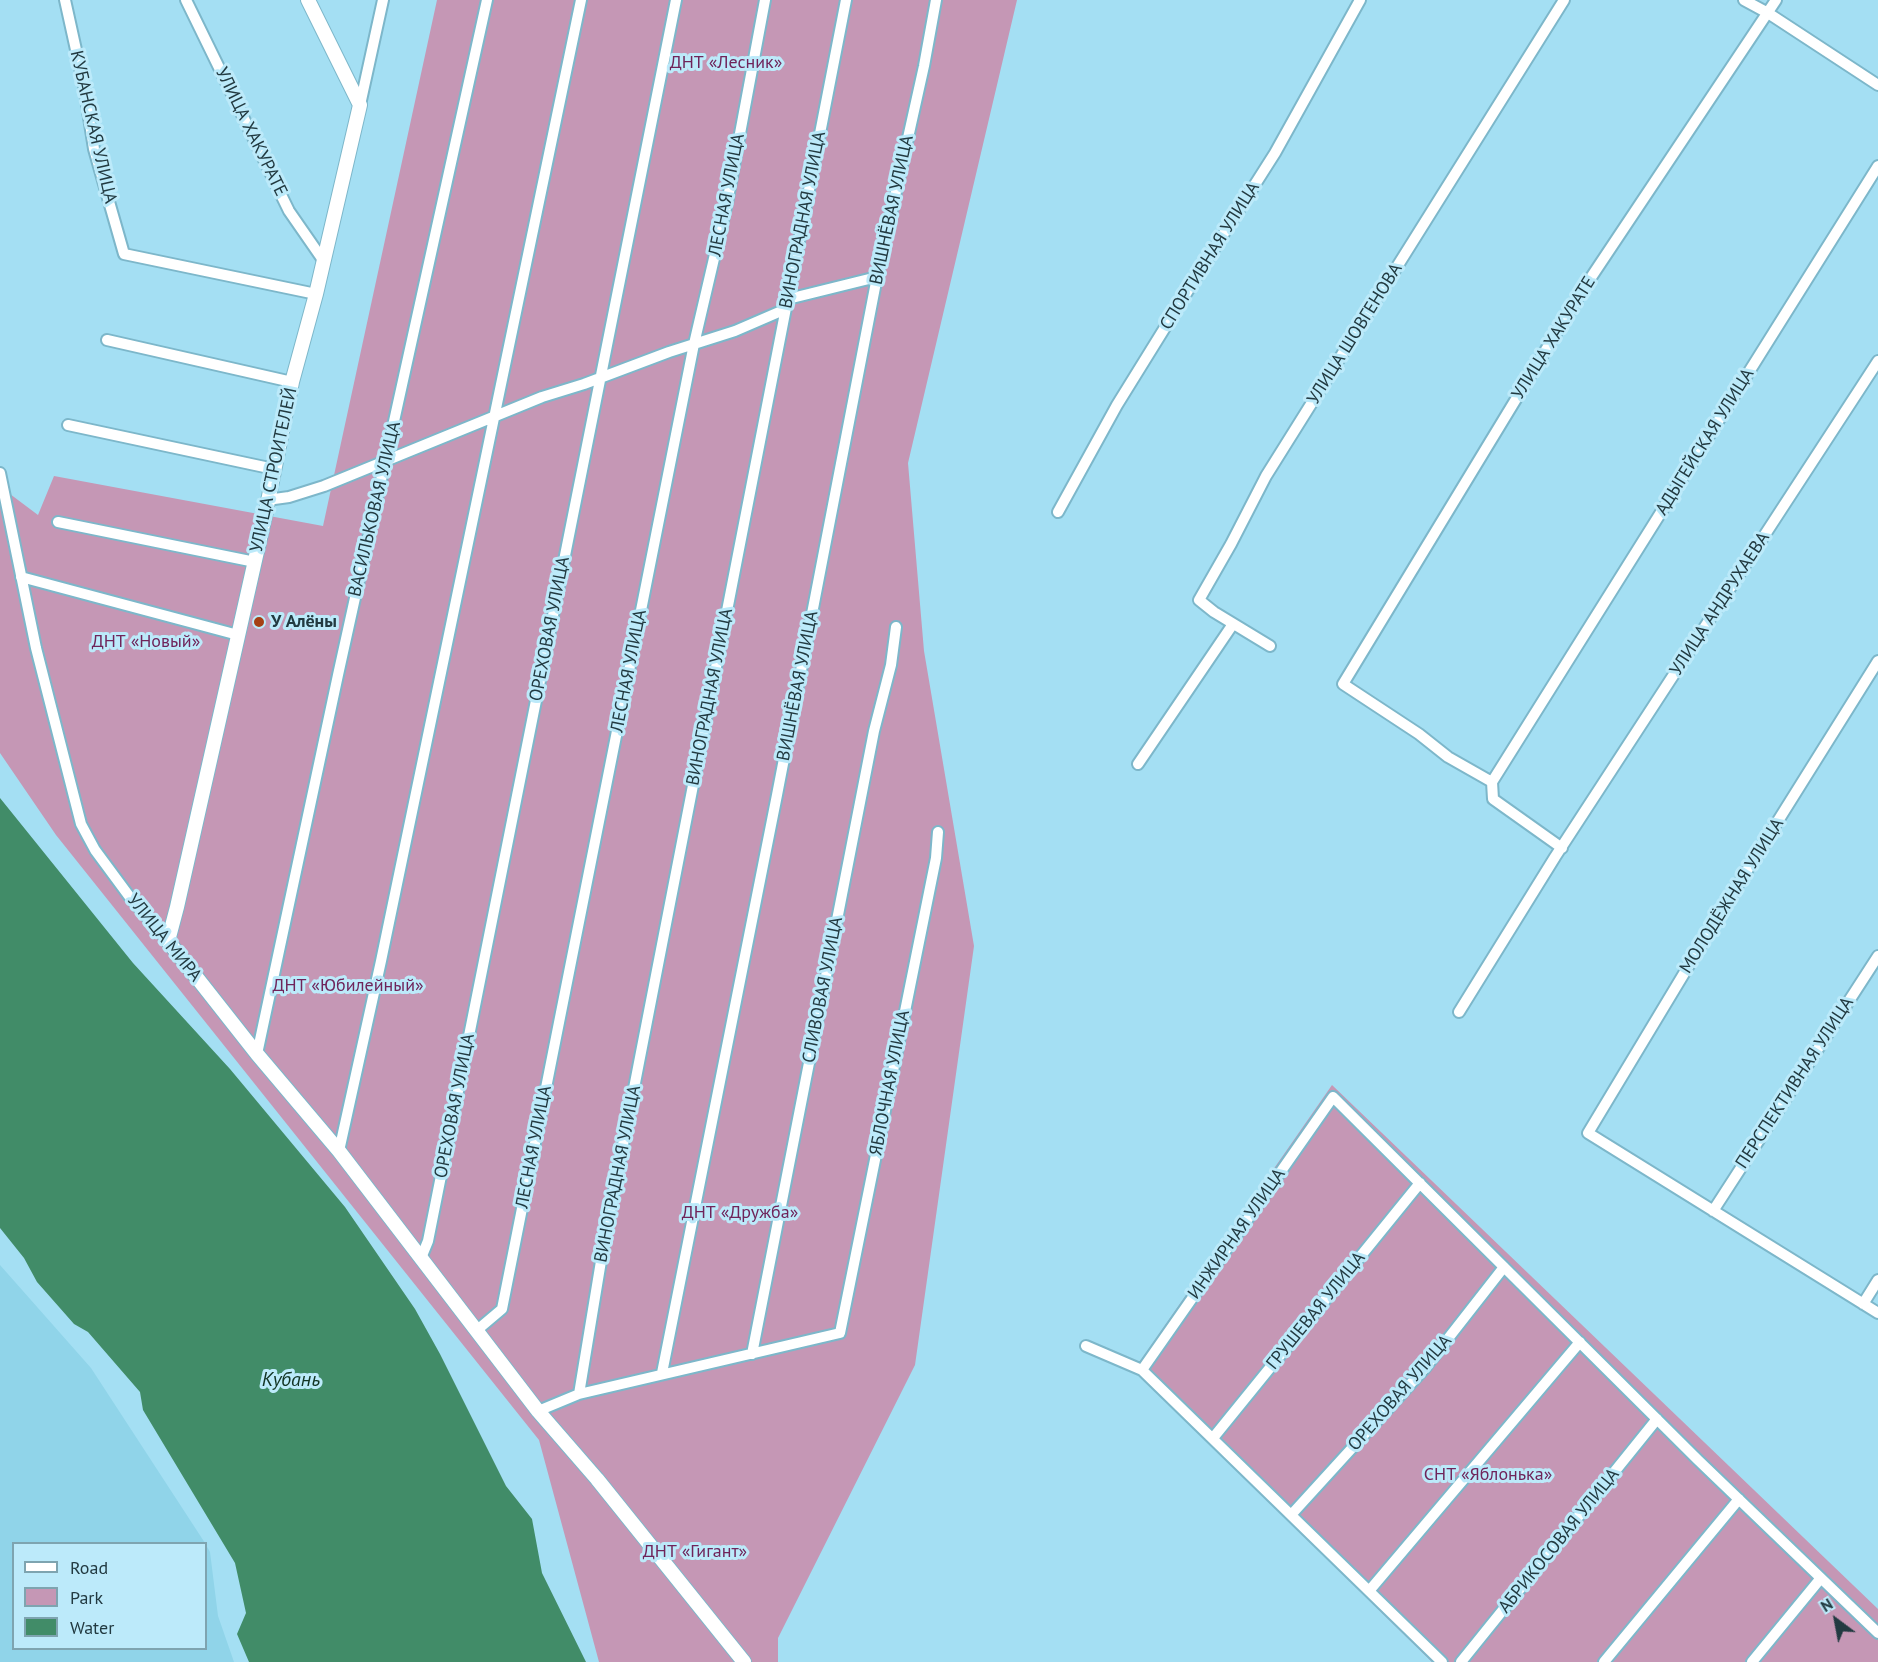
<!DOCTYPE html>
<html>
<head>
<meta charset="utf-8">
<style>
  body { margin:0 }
  #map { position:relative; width:1878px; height:1662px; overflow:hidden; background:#a4dff3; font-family:"PT Sans",sans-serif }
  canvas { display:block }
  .legend { position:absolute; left:12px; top:1542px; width:195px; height:108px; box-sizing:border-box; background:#bceafa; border:2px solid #7ea4b0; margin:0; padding:8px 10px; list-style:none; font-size:18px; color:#223a41 }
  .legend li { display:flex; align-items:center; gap:12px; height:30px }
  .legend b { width:30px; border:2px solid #7ea4b0 }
  .north { position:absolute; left:1806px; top:1590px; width:60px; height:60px; -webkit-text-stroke:4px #bceafa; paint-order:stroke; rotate:328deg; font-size:16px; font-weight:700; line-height:24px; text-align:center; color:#223a41 }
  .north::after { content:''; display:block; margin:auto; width:21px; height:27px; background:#223a41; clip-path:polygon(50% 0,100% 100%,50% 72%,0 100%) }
</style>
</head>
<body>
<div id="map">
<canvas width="1878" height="1662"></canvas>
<ul class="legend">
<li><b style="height:8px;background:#fff"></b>Road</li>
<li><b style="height:16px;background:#c597b5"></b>Park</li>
<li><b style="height:16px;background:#418c68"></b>Water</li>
</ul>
<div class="north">N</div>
</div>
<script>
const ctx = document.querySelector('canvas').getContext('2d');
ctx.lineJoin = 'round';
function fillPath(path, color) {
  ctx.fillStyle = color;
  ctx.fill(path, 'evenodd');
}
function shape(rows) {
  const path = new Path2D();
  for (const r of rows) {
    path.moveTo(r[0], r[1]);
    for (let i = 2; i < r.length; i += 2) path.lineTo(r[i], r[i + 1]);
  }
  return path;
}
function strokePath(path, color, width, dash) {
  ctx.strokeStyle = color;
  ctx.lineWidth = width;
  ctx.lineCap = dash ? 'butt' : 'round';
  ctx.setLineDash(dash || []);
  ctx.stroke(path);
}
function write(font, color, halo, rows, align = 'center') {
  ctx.font = font + ' "PT Sans",sans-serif';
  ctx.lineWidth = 6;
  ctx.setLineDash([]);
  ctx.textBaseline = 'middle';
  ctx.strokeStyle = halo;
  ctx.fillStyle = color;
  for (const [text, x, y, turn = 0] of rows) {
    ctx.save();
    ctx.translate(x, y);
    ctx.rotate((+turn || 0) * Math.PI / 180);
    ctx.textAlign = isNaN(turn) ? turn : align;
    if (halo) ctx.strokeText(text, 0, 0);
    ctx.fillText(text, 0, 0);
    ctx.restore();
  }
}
const built = shape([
  [0,1265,91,1368,205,1543,14,1544,14,1648,206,1648,206,1545,210,1552,218,1616,234,1662,0,1662]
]);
const green = shape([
  [437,0,1017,0,908,463,924,651,974,946,915,1365,778,1638,778,1662,599,1662,539,1440,56,835,0,753,0,491,2,488,38,515,54,476,323,526],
  [1332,1085,1878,1609,1878,1662,1432,1662,1134,1370]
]);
const water = shape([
  [0,798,133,963,230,1069,345,1207,415,1309,440,1354,506,1486,532,1519,542,1573,586,1662,249,1662,237,1634,246,1613,235,1563,143,1410,140,1392,88,1332,74,1324,37,1282,24,1258,0,1228]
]);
const minor = shape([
  [65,0,84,86,94,149,124,254,316,294],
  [186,0,289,211,323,260],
  [1744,0,1768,13,1878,85],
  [1776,0,1578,297,1343,684,1419,734,1448,757,1492,782,1878,166],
  [360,105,383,0],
  [788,299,877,277],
  [107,340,292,382],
  [68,425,274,469],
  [0,473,36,648,81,824,95,850,129,896,168,941],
  [267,500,289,497,324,486,542,397,584,384,669,352,735,331,786,309],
  [1058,512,1117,405,1200,271,1275,153,1360,0],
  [58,522,255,562],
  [21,577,238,635],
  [1270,646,1214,612,1199,600,1231,544,1266,476,1564,0],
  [1878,661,1721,912,1588,1133,1878,1313],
  [1138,764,1233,624],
  [1492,782,1493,799,1562,848],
  [1459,1012,1555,857,1878,361],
  [257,1054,338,675,487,0],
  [339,1151,381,961,581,0],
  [1713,1211,1878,956],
  [421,1258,428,1241,676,0],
  [1863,1304,1878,1280],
  [476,1331,502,1309,694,344,727,203,765,0],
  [1086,1346,1142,1370,1442,1662],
  [752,1354,874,731,891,665,896,627],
  [1142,1370,1333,1097,1698,1460,1878,1633],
  [662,1373,777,795,877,277,924,66,936,0],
  [579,1394,605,1237,846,0],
  [538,1411,579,1394,840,1333,936,858,938,832],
  [1213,1438,1420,1183],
  [1291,1515,1425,1368,1504,1267],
  [1369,1591,1580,1342],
  [1461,1662,1657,1419],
  [1604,1662,1739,1499],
  [1752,1662,1821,1578]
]);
const tertiary = shape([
  [308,0,360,105,316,294,292,382,265,516,177,907,168,941,257,1054,339,1151,538,1411,597,1479,744,1662]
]);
const markers = [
  [259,622,6,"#a54015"]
];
const parkNames = [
  ["ДНТ «Лесник»",726,63],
  ["ДНТ «Новый»",146,642],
  ["ДНТ «Юбилейный»",348,986],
  ["ДНТ «Дружба»",740,1213],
  ["СНТ «Яблонька»",1488,1475],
  ["ДНТ «Гигант»",695,1552]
];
const streetNames = [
  ["КУБАНСКАЯ УЛИЦА",93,127,77],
  ["УЛИЦА ХАКУРАТЕ",251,132,64],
  ["ЛЕСНАЯ УЛИЦА",727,195,-79],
  ["ВИШНЁВАЯ УЛИЦА",892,210,-78],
  ["ВИНОГРАДНАЯ УЛИЦА",803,220,-79],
  ["СПОРТИВНАЯ УЛИЦА",1210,256,-58],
  ["УЛИЦА ШОВГЕНОВА",1355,334,-58],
  ["УЛИЦА ХАКУРАТЕ",1554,338,-58],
  ["АДЫГЕЙСКАЯ УЛИЦА",1705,442,-58],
  ["УЛИЦА СТРОИТЕЛЕЙ",274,470,-78],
  ["ВАСИЛЬКОВАЯ УЛИЦА",375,509,-77],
  ["УЛИЦА АНДРУХАЕВА",1720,604,-57],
  ["ОРЕХОВАЯ УЛИЦА",550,629,-79],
  ["ЛЕСНАЯ УЛИЦА",629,671,-79],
  ["ВИШНЁВАЯ УЛИЦА",798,686,-79],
  ["ВИНОГРАДНАЯ УЛИЦА",710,697,-79],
  ["МОЛОДЁЖНАЯ УЛИЦА",1732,896,-58],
  ["УЛИЦА МИРА",164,938,51],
  ["СЛИВОВАЯ УЛИЦА",823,990,-79],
  ["ЯБЛОЧНАЯ УЛИЦА",890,1083,-79],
  ["ПЕРСПЕКТИВНАЯ УЛИЦА",1795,1083,-57],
  ["ОРЕХОВАЯ УЛИЦА",455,1106,-79],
  ["ЛЕСНАЯ УЛИЦА",534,1147,-79],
  ["ВИНОГРАДНАЯ УЛИЦА",618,1174,-79],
  ["ИНЖИРНАЯ УЛИЦА",1237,1234,-55],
  ["ГРУШЕВАЯ УЛИЦА",1316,1311,-51],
  ["ОРЕХОВАЯ УЛИЦА",1400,1393,-49],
  ["АБРИКОСОВАЯ УЛИЦА",1559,1541,-51]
];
const poiNames = [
  ["У Алёны",271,622]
];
const waterNames = [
  ["Кубань",291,1380]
];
fillPath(built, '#90d4e9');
fillPath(green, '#c597b5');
fillPath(water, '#418c68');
strokePath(minor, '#7db7ca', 14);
strokePath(tertiary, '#7db7ca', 16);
strokePath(minor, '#fff', 10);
strokePath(tertiary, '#fff', 14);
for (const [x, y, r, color] of markers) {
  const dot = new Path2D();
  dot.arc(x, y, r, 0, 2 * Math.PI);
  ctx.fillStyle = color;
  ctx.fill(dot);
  strokePath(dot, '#bceafa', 2);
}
write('18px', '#6f245a', '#bceafa', parkNames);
write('18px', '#223a41', '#bceafa', streetNames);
write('bold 18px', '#223a41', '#bceafa', poiNames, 'left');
write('italic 20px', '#133525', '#bceafa', waterNames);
</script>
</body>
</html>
